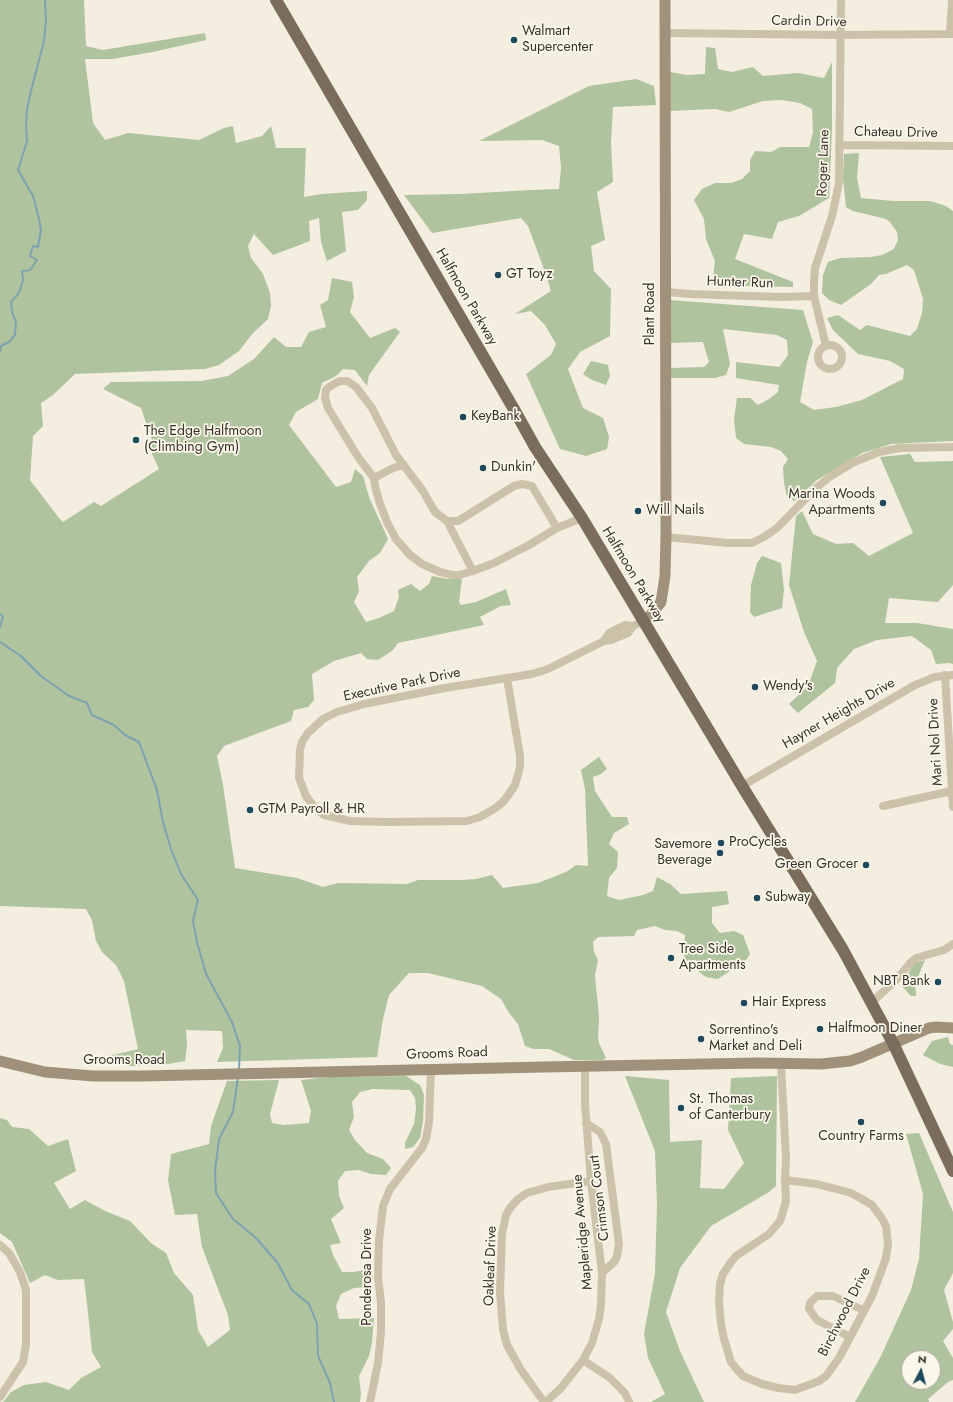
<!DOCTYPE html>
<html>
<head>
<meta charset="utf-8">
<style>
  body { margin:0 }
  #map { position:relative; width:953px; height:1402px; overflow:hidden; background:#f3eedf; font-family:Jost,sans-serif }
  canvas { display:block }
  .north { position:absolute; left:901px; top:1350px; width:40px; height:40px; box-sizing:border-box; background:#fbf7eb; border:1px solid #ada89e; border-radius:50%; rotate:6deg; font-size:11px; font-weight:700; line-height:16px; text-align:center; color:#39322a }
  .north::after { content:''; display:block; margin:auto; width:14px; height:18px; background:#1e495c; clip-path:polygon(50% 0,100% 100%,50% 72%,0 100%) }
</style>
</head>
<body>
<div id="map">
<canvas width="953" height="1402"></canvas>
<div class="north">N</div>
</div>
<script>
const ctx = document.querySelector('canvas').getContext('2d');
ctx.lineJoin = 'round';
function fillPath(path, color) {
  ctx.fillStyle = color;
  ctx.fill(path, 'evenodd');
}
function shape(rows) {
  const path = new Path2D();
  for (const r of rows) {
    if (r.length === 3) {
      path.moveTo(r[0] + r[2], r[1]);
      path.arc(r[0], r[1], r[2], 0, 2 * Math.PI);
      continue;
    }
    path.moveTo(r[0], r[1]);
    for (let i = 2; i < r.length; i += 2) path.lineTo(r[i], r[i + 1]);
  }
  return path;
}
function strokePath(path, color, width, dash) {
  ctx.strokeStyle = color;
  ctx.lineWidth = width;
  ctx.lineCap = dash ? 'butt' : 'round';
  ctx.setLineDash(dash || []);
  ctx.stroke(path);
}
function write(font, color, halo, rows, align = 'center') {
  ctx.font = font + ' Jost,sans-serif';
  ctx.lineWidth = 3.5;
  ctx.setLineDash([]);
  ctx.textBaseline = 'middle';
  ctx.strokeStyle = halo;
  ctx.fillStyle = color;
  for (const [text, x, y, turn = 0] of rows) {
    ctx.save();
    ctx.translate(x, y);
    ctx.rotate((+turn || 0) * Math.PI / 180);
    ctx.textAlign = isNaN(turn) ? turn : align;
    if (halo) ctx.strokeText(text, 0, 0);
    ctx.fillText(text, 0, 0);
    ctx.restore();
  }
}
const green = shape([
  [0,0,84,0,86,46,103,50,205,33,206,40,153,52,112,59,85,59,93,123,105,140,128,133,199,140,224,128,233,126,236,143,262,136,271,126,276,148,306,148,304,197,322,194,367,191,367,200,358,210,342,212,346,251,327,261,321,242,319,218,309,221,310,241,273,255,254,234,248,246,251,258,263,274,270,293,271,306,268,319,253,333,239,351,219,365,205,369,75,374,53,395,41,403,43,426,33,436,30,480,59,518,63,522,94,502,101,506,159,469,152,454,152,440,141,408,103,389,111,382,202,381,228,376,254,359,274,337,286,347,301,347,309,332,326,327,320,305,328,300,332,278,352,282,354,297,350,312,370,338,395,328,400,332,369,375,367,386,355,370,343,369,336,376,322,383,318,399,296,412,289,425,336,487,351,482,355,469,363,476,369,497,388,539,380,553,369,561,357,577,359,591,354,602,366,622,379,618,394,611,399,597,398,590,411,584,420,591,429,584,432,576,447,579,462,578,459,602,461,605,476,602,506,589,511,605,501,606,480,617,484,625,398,643,392,651,378,660,367,659,361,653,334,661,312,674,314,700,308,707,294,710,291,721,224,746,217,756,223,785,235,868,297,878,323,887,338,883,407,884,418,880,462,880,476,879,492,875,503,888,538,883,566,872,576,865,588,866,585,789,581,770,599,757,607,769,601,774,593,777,595,791,612,817,627,817,629,824,614,833,609,844,618,852,617,868,609,878,607,896,619,900,643,895,653,891,657,877,670,884,681,894,727,891,729,904,712,907,712,923,720,933,734,931,743,935,750,954,746,960,718,979,706,977,699,972,696,960,684,961,685,935,677,931,665,930,655,926,637,930,634,936,598,937,593,942,594,952,598,960,595,975,599,1017,598,1036,599,1043,606,1058,603,1060,574,1060,549,1049,534,1049,525,1046,518,1024,509,1013,501,999,482,986,428,973,409,973,389,995,383,1019,377,1057,217,1062,223,1048,222,1031,186,1030,187,1046,185,1061,168,1064,131,1066,111,1064,109,1056,138,1049,124,981,116,965,102,952,96,941,92,920,86,909,0,906],
  [706,47,715,48,718,69,732,72,753,67,763,76,798,73,824,78,832,62,832,129,829,198,799,216,778,222,772,239,744,234,735,259,793,282,793,287,712,285,715,261,706,239,704,219,694,200,702,189,715,183,731,183,742,179,750,171,750,160,755,151,771,152,780,147,809,147,813,133,812,109,800,103,782,100,763,101,729,112,715,109,670,111,670,72,687,75,705,74],
  [636,79,654,86,656,105,613,107,611,143,613,182,597,192,605,240,591,246,594,271,611,289,610,336,580,352,568,369,583,408,603,418,609,437,607,449,586,456,560,449,526,374,551,355,556,344,545,325,531,311,515,314,551,291,545,272,528,226,521,218,432,233,404,195,460,194,532,190,559,189,561,168,559,146,542,140,479,141,589,86],
  [859,153,857,178,861,198,893,201,930,201,946,206,953,211,953,441,891,444,862,453,817,480,794,501,787,496,784,483,783,467,788,459,781,451,771,447,744,444,736,438,734,419,737,398,750,398,758,405,769,399,778,392,779,385,736,378,736,362,779,367,788,355,787,340,777,335,723,329,730,364,726,375,715,378,671,378,670,368,704,367,709,362,703,342,669,343,669,300,803,310,813,342,807,362,800,402,814,410,836,407,862,400,903,379,904,369,890,361,858,354,833,330,827,318,838,315,860,330,867,325,910,336,917,329,922,313,923,299,914,270,907,265,886,274,879,275,871,284,841,305,829,300,822,293,823,275,828,262,840,258,871,257,882,255,894,249,898,240,897,232,890,222,886,219,853,211,846,207,843,178,844,154],
  [591,361,608,365,610,376,606,385,592,380,583,374],
  [910,454,915,462,953,461,953,585,938,602,889,598,885,623,917,623,953,629,953,664,949,663,936,664,931,650,912,636,877,640,854,649,837,668,835,683,798,713,789,704,808,686,817,661,804,632,789,585,796,516,802,511,813,534,836,544,853,543,869,556,913,533,880,457],
  [762,556,781,563,784,590,782,608,754,617,750,612,751,585,757,563],
  [925,960,915,984,916,996,911,996,902,986,914,963],
  [948,1037,950,1044,953,1045,953,1067,940,1064,923,1055,932,1041],
  [406,1076,420,1085,424,1095,423,1122,420,1138,413,1147,405,1149,405,1143,414,1124,416,1109,415,1098,410,1090,373,1089,360,1092,352,1102,354,1117,349,1130,355,1140,367,1153,383,1159,391,1168,386,1175,371,1174,359,1170,345,1171,338,1181,339,1196,344,1208,331,1219,341,1243,330,1245,333,1255,342,1272,354,1272,371,1269,373,1279,369,1287,354,1288,341,1294,336,1306,339,1319,374,1318,372,1343,369,1356,359,1376,361,1393,360,1402,3,1402,11,1392,24,1385,46,1382,69,1390,81,1378,101,1367,92,1352,88,1312,84,1279,58,1280,45,1275,30,1283,12,1242,0,1233,0,1118,7,1120,12,1127,29,1129,48,1146,68,1139,76,1171,54,1183,70,1209,85,1200,105,1211,130,1221,151,1243,166,1253,174,1273,193,1295,198,1330,208,1347,230,1330,228,1315,202,1247,197,1214,175,1215,168,1180,171,1154,209,1144,211,1126,227,1081,279,1080,270,1114,272,1123,284,1125,309,1123,311,1111,301,1080,328,1077],
  [625,1076,669,1080,670,1142,702,1140,700,1188,724,1189,744,1163,728,1130,731,1078,777,1076,776,1186,769,1192,711,1226,680,1268,666,1312,680,1351,704,1402,651,1402,665,1394,648,1358,644,1334,655,1273,657,1205,655,1151],
  [919,1133,953,1212,953,1273,944,1290,953,1322,953,1329,943,1341,953,1358,953,1380,948,1382,928,1399,929,1402,855,1402,881,1356,911,1290,919,1259,923,1194,906,1134],
  [909,1358,933,1358,933,1382,909,1382]
]);
const stream = shape([
  [0,351,1,346,9,342,15,335,16,322,12,312,11,302,19,293,23,280,22,271,30,270,37,260,30,256,33,246,38,247,41,230,39,219,33,196,18,170,27,141,26,127,27,109,31,91,44,41,46,20,45,0],
  [0,614,3,616,0,627],
  [0,642,21,656,41,676,69,696,87,703,92,715,114,725,125,735,139,742,157,790,163,822,171,849,181,874,198,900,193,921,197,942,206,974,232,1022,240,1046,239,1070],
  [238,1077,233,1112,219,1139,215,1171,216,1193,233,1219,256,1238,277,1262,292,1290,309,1304,317,1324,318,1356,330,1383,334,1402]
]);
const street = shape([
  [665,33,839,35,953,34],
  [950,34,952,0],
  [839,145,953,146],
  [666,292,691,294,781,297,814,296],
  [830,357,12],
  [826,346,814,296,814,281,815,268,832,216,839,183,841,0],
  [374,478,393,468,404,465],
  [447,521,458,521,514,486,522,484,532,486,557,528],
  [666,537,728,543,752,543,764,537,777,528,816,488,831,476,852,463,879,452,900,448,953,447],
  [473,571,447,521,435,512,423,491,396,455,372,408,356,387,347,381,340,381,329,387,326,390,325,398,328,408,358,457,374,478,375,486,379,501,387,522,396,539,410,555,422,564,440,572,452,575,459,575,473,571,494,563,529,545,557,528,582,518],
  [604,641,609,633,625,625,633,626],
  [945,675,953,807],
  [507,678,520,756,520,767,515,785,509,794,503,802,494,809,480,817,467,821,387,822,350,821,324,815,315,808,306,796,299,778,300,750,302,742,308,733,323,719,337,712,364,704,445,688,507,678],
  [507,678,532,674,548,669,604,641,611,640,628,633,633,626,643,621],
  [742,786,915,685,935,677,953,675],
  [883,806,952,791],
  [871,1003,897,979,911,962,916,958,944,950,953,944],
  [781,1064,786,1158,785,1180,786,1201,780,1221,769,1234,736,1256,731,1262,723,1274,720,1284,719,1301,721,1324,724,1339,731,1362,735,1367,743,1376,762,1384,778,1388,795,1390,819,1381,826,1376,839,1358,872,1296,886,1258,888,1244,886,1226,881,1217,872,1205,862,1199,851,1193,817,1184,785,1180],
  [586,1123,600,1132,606,1144,619,1244,617,1256,615,1261,602,1273],
  [0,1245,9,1253,20,1272,26,1290,26,1345,23,1362,0,1397],
  [850,1337,817,1320,809,1309,810,1303,817,1296,833,1296,863,1310],
  [583,1360,610,1378,625,1393,629,1402],
  [370,1402,378,1363,381,1332,381,1302,378,1278,379,1240,383,1206,390,1189,422,1148,426,1139,429,1122,431,1070],
  [544,1402,521,1370,507,1345,503,1330,500,1292,502,1234,506,1215,510,1208,518,1199,527,1193,548,1187,591,1181],
  [546,1402,561,1388,583,1360,592,1343,599,1319,601,1305,602,1273,591,1181,585,1104,585,1067]
]);
const secondary = shape([
  [643,621,650,616,661,602,665,576,666,537,665,0],
  [0,1061,45,1072,93,1076,143,1076,544,1067,758,1063,821,1064,850,1061,862,1057,929,1028,936,1027,953,1028]
]);
const primary = shape([
  [276,0,515,411,535,447,582,518,742,786,843,950,893,1043,953,1171]
]);
const markers = [
  [514,40,4,"#1e495c"],
  [498,275,4,"#1e495c"],
  [463,417,4,"#1e495c"],
  [136,440,4,"#1e495c"],
  [483,468,4,"#1e495c"],
  [883,503,4,"#1e495c"],
  [638,511,4,"#1e495c"],
  [755,687,4,"#1e495c"],
  [250,810,4,"#1e495c"],
  [721,843,4,"#1e495c"],
  [720,853,4,"#1e495c"],
  [866,865,4,"#1e495c"],
  [757,898,4,"#1e495c"],
  [671,958,4,"#1e495c"],
  [938,982,4,"#1e495c"],
  [744,1003,4,"#1e495c"],
  [820,1029,4,"#1e495c"],
  [701,1039,4,"#1e495c"],
  [681,1108,4,"#1e495c"],
  [861,1122,4,"#1e495c"]
];
const streetNames = [
  ["Cardin Drive",809,22,1],
  ["Chateau Drive",896,133,1],
  ["Roger Lane",824,163,-88],
  ["Hunter Run",740,283,2],
  ["Halfmoon Parkway",466,297,60],
  ["Plant Road",651,314,-90],
  ["Halfmoon Parkway",633,575,59],
  ["Executive Park Drive",402,685,-12],
  ["Hayner Heights Drive",839,714,-30],
  ["Mari Nol Drive",936,742,-93],
  ["Grooms Road",447,1054,-2],
  ["Grooms Road",124,1061],
  ["Crimson Court",600,1198,-97],
  ["Mapleridge Avenue",583,1232,-95],
  ["Oakleaf Drive",491,1266,-88],
  ["Ponderosa Drive",368,1277,-90],
  ["Birchwood Drive",845,1312,-63]
];
const poiNames = [
  ["Walmart",522,32],
  ["Supercenter",522,48],
  ["GT Toyz",506,275],
  ["KeyBank",471,417],
  ["The Edge Halfmoon",144,432],
  ["(Climbing Gym)",144,448],
  ["Dunkin'",491,468],
  ["Marina Woods",875,495,"right"],
  ["Apartments",875,511,"right"],
  ["Will Nails",646,511],
  ["Wendy's",763,687],
  ["GTM Payroll & HR",258,810],
  ["ProCycles",729,843],
  ["Savemore",712,845,"right"],
  ["Beverage",712,861,"right"],
  ["Green Grocer",858,865,"right"],
  ["Subway",765,898],
  ["Tree Side",679,950],
  ["Apartments",679,966],
  ["NBT Bank",930,982,"right"],
  ["Hair Express",752,1003],
  ["Halfmoon Diner",828,1029],
  ["Sorrentino's",709,1031],
  ["Market and Deli",709,1047],
  ["St. Thomas",689,1100],
  ["of Canterbury",689,1116],
  ["Country Farms",861,1137,"center"]
];
fillPath(green, '#aec39e');
strokePath(stream, '#7da3b1', 2);
strokePath(street, '#ccc2aa', 8);
strokePath(secondary, '#a0917b', 11);
strokePath(primary, '#7b6d5b', 12);
for (const [x, y, r, color] of markers) {
  const dot = new Path2D();
  dot.arc(x, y, r, 0, 2 * Math.PI);
  ctx.fillStyle = color;
  ctx.fill(dot);
  strokePath(dot, '#fbf7eb', 1.5);
}
write('14px', '#39322a', '#fbf7eb', streetNames);
write('14px', '#39322a', '#fbf7eb', poiNames, 'left');
</script>
</body>
</html>
